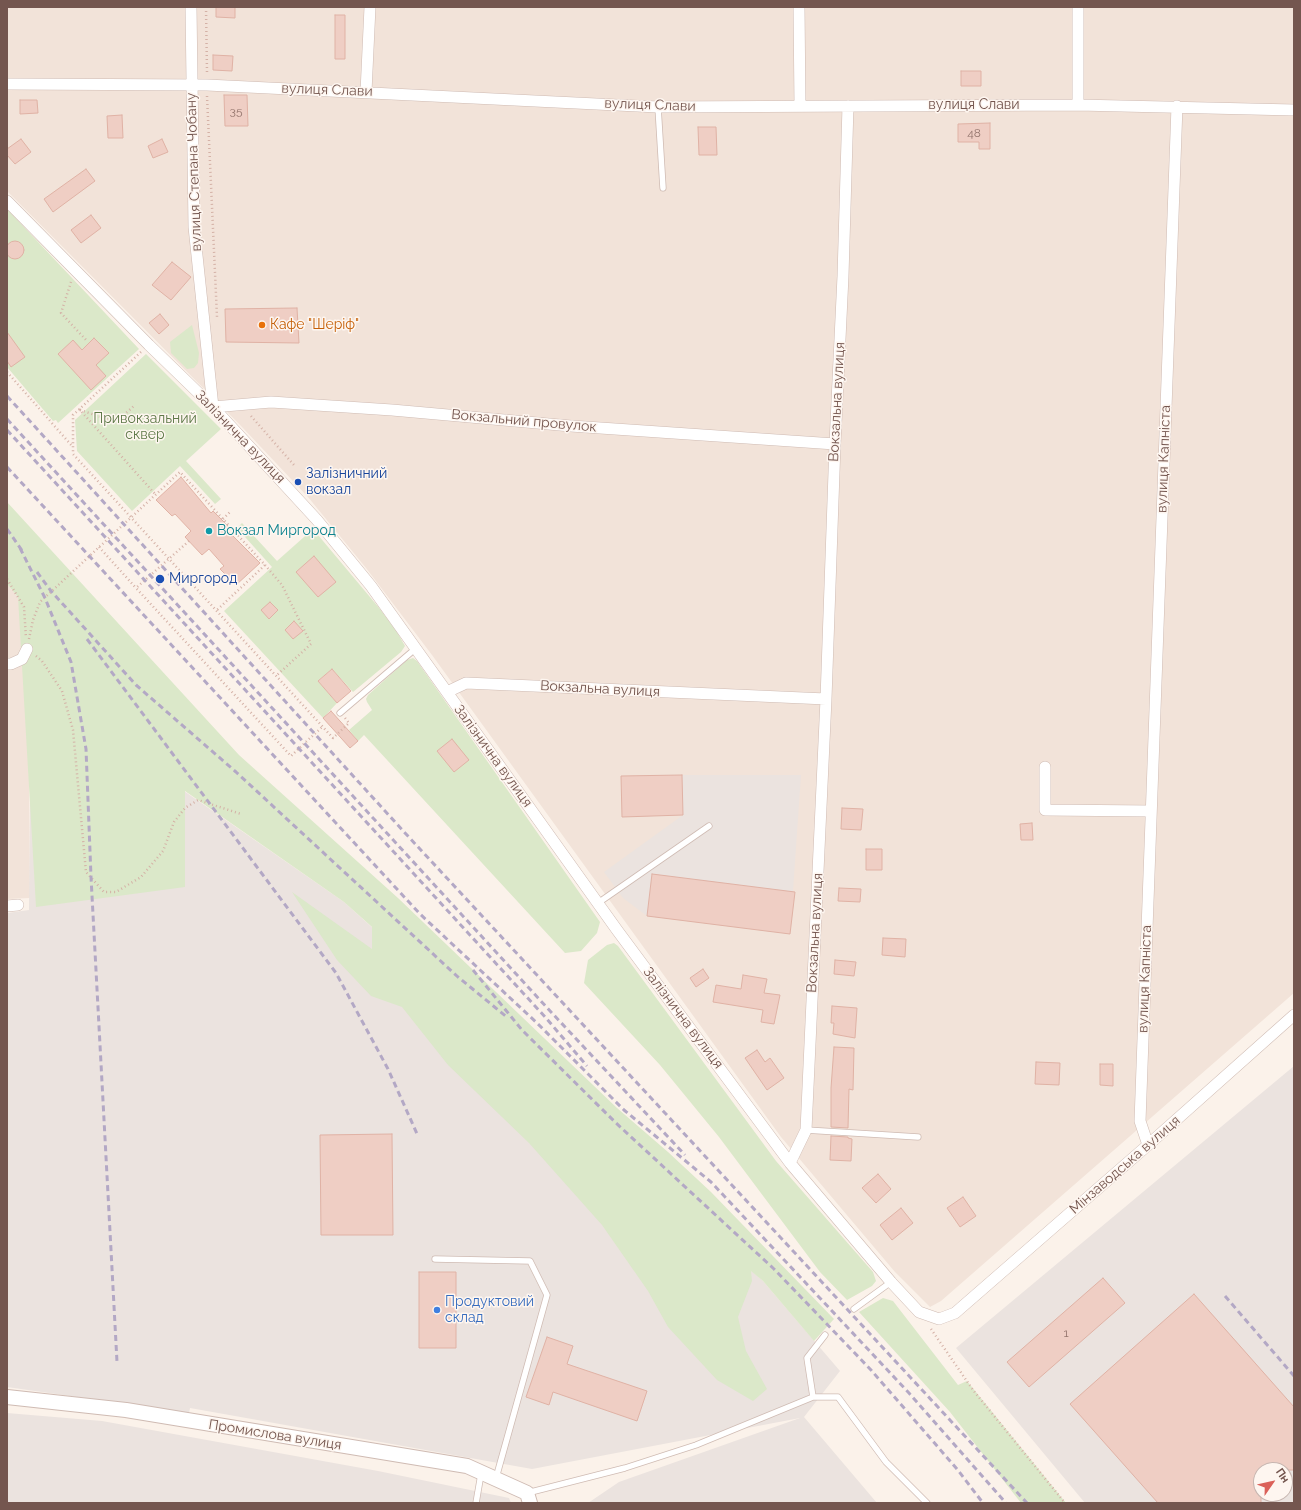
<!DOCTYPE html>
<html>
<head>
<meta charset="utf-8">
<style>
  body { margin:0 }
  #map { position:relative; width:1301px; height:1510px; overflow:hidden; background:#fbf2ea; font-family:Raleway,sans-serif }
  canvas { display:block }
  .frame { position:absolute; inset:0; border:8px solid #74564f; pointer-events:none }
  .north { position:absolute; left:1253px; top:1462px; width:40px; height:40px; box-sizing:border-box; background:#fef6f0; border:1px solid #c7b6b0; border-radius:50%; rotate:56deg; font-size:11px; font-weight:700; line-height:16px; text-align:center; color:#74564f }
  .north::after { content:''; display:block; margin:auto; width:14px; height:18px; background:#db6159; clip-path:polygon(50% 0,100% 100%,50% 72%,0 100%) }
</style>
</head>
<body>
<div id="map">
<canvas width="1301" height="1510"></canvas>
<div class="frame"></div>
<div class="north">Пн</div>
</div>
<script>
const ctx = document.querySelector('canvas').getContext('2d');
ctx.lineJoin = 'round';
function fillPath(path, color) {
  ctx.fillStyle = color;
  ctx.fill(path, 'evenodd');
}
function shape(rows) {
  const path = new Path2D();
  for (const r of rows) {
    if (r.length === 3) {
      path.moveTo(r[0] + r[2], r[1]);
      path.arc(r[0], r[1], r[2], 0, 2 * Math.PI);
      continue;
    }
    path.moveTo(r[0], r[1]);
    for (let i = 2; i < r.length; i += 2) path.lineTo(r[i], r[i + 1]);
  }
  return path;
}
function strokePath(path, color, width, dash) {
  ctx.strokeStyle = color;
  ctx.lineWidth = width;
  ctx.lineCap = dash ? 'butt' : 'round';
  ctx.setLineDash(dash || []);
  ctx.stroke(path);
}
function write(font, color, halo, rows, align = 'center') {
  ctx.font = font + ' Raleway,sans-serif';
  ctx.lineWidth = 3;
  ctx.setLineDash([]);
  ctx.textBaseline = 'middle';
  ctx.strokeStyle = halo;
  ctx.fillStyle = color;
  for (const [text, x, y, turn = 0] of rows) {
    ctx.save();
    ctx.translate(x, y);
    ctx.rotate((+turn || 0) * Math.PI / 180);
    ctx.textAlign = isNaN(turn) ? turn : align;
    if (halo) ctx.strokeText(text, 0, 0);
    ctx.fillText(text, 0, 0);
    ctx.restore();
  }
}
const residential = shape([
  [7,7,1294,7,1294,993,941,1301,930,1307,895,1272,781,1137,432,655,366,568,308,497,242,427,7,191],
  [7,584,18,597,28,668,30,898,7,899]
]);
const industrial = shape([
  [31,672,184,791,344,902,763,1281,840,1371,804,1417,877,1503,588,1503,619,1482,800,1418,532,1469,190,1408,189,1413,7,1387,7,913,29,910],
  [682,775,801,775,790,934,647,916,623,898,604,872,683,815],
  [1294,1066,1294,1503,1085,1503,956,1348],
  [1261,1470,1285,1470,1285,1494,1261,1494],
  [7,1413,102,1421,378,1471,509,1498,511,1503,7,1503]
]);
const green = shape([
  [7,209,139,349,58,423,56,420,53,421,7,367],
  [192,325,199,353,198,363,194,368,187,369,171,353,170,342],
  [146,354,221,429,186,461,221,499,215,504,180,466,132,511,77,451,75,420],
  [7,502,239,755,398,898,617,1108,668,1152,711,1192,834,1319,814,1341,763,1281,751,1271,752,1281,738,1317,746,1351,767,1389,753,1401,717,1380,668,1327,648,1291,602,1225,529,1143,448,1065,402,1007,371,996,337,960,292,892,372,949,372,927,344,902,185,791,185,887,36,907,18,597,7,584],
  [242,523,277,561,313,529,380,609,397,632,405,646,401,652,353,692,332,669,318,681,337,703,323,718,224,611,272,567,237,528],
  [413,658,417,661,600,922,597,933,581,951,565,953,364,735,358,741,349,730,372,710,367,702,366,699,368,695,407,660],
  [614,943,618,946,776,1161,873,1272,876,1281,872,1286,847,1300,820,1272,719,1137,660,1065,584,983,588,960,607,945],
  [883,1298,893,1301,958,1385,967,1381,1066,1503,1021,1503,950,1412,859,1312]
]);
const building = shape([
  [216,7,235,7,235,18,216,17,216,7],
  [335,15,345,15,345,59,335,59,335,15],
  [213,55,233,56,232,71,213,70,213,55],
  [961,71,981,71,981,86,961,86,961,71],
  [224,95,247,95,248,126,225,126,224,95],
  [20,100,37,100,38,113,20,114,20,100],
  [122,115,123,138,108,138,107,116,122,115],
  [990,123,990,149,979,149,979,142,958,142,958,124,990,123],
  [698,127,716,127,717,155,699,155,698,127],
  [21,139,31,152,15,164,7,155,7,149,21,139],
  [162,139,168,152,153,158,148,146,162,139],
  [86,169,95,181,53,212,44,199,86,169],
  [91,215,101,228,81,243,71,230,91,215],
  [15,250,9],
  [172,262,191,277,171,300,152,285,172,262],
  [297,308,299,343,226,342,225,309,297,308],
  [160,314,169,325,159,334,149,323,160,314],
  [7,332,25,357,11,367,7,361,7,332],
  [94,338,109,353,96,365,106,376,91,390,58,354,73,340,82,350,94,338],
  [181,477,211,513,213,511,230,528,228,531,260,563,236,585,220,569,224,566,209,549,202,555,185,537,191,531,175,514,172,516,156,500,181,477],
  [314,556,336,582,318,597,296,572,314,556],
  [270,602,278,610,269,619,261,610,270,602],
  [294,621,303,631,293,639,285,630,294,621],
  [332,669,351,691,337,703,318,681,332,669],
  [331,711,358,741,350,748,323,718,331,711],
  [452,739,469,760,454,772,437,751,452,739],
  [682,775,683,815,622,817,621,776,682,775],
  [842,808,863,809,861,830,841,829,842,808],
  [1032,823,1033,840,1021,840,1020,824,1032,823],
  [866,849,882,849,882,870,866,870,866,849],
  [652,874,795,892,790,934,647,916,652,874],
  [839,888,861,889,860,902,838,901,839,888],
  [883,938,906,939,905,957,882,955,883,938],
  [835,960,856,962,854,976,834,974,835,960],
  [703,969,709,978,696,987,690,978,703,969],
  [743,975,767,979,764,993,780,995,774,1024,761,1022,763,1010,713,1002,716,985,741,989,743,975],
  [832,1006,857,1008,855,1038,833,1034,834,1023,831,1023,832,1006],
  [834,1047,854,1048,853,1090,849,1089,848,1128,831,1127,831,1088,834,1047],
  [757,1050,765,1062,770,1058,784,1078,767,1090,745,1058,757,1050],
  [1036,1062,1060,1063,1059,1085,1035,1084,1036,1062],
  [1100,1064,1113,1064,1113,1086,1100,1085,1100,1064],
  [392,1134,393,1235,321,1235,320,1135,392,1134],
  [831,1136,848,1137,848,1138,852,1139,851,1161,830,1160,831,1136],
  [878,1174,891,1189,876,1203,862,1188,878,1174],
  [963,1197,976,1216,960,1227,947,1208,963,1197],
  [901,1208,913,1223,892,1240,880,1225,901,1208],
  [419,1272,456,1272,456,1348,419,1348,419,1272],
  [1103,1278,1125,1303,1029,1387,1007,1362,1103,1278],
  [1194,1294,1294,1407,1294,1470,1261,1470,1261,1503,1158,1503,1070,1404,1194,1294],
  [547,1337,573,1346,567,1364,647,1391,637,1421,553,1392,549,1405,526,1397,547,1337]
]);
const path = shape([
  [206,7,207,73],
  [207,96,217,317],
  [71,282,61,313,87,341],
  [141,352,73,415,73,454,333,738,349,723,345,718],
  [7,372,73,447],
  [79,409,156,495],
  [80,410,116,422,135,405],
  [251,416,294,465],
  [223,519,231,511],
  [189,541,136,588,291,756,322,727],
  [99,547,136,588],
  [265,565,282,585,311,644,276,676],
  [7,579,24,607,26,638],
  [29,639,33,620,40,602,180,472,265,565,216,611],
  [36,656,42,661,62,691,73,730,86,872,104,892,116,892,141,877,163,851,174,822,185,808,198,800,241,814],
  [931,1329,973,1390,1065,1503]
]);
const service = shape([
  [658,107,663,188],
  [340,713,415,649],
  [598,903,709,826],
  [806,1130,918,1137],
  [435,1259,530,1261,547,1295,496,1478],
  [854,1309,891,1282],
  [813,1397,838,1397,886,1462,927,1503],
  [527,1493,625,1468,696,1445,813,1397,807,1358,825,1335],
  [476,1503,481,1474]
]);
const minor = shape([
  [191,7,194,227,213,407,271,402,392,410,571,426,835,444],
  [799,7,800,106],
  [7,84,207,85,658,107,1078,105,1294,110],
  [366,92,370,7],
  [1078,105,1078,7],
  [7,201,149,345,213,407,317,520,371,586,617,930,790,1163,891,1282,919,1312,939,1319,955,1313,1148,1145,1294,1015],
  [7,664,11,664,22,659,27,649],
  [447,692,466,683,826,699],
  [1045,767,1045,810,1151,811],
  [7,906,18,905],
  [1148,1145,1140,1121,1177,106],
  [790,1163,806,1130,826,699,835,444,843,276,848,106]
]);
const tertiary = shape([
  [7,1397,126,1410,467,1466,527,1493,530,1503]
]);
const rail = shape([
  [7,396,406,834,1027,1503],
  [7,419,551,1012,685,1155],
  [7,430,546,1018,587,1066],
  [7,467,420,914,537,1023,624,1110,711,1182,909,1393,1006,1503],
  [7,529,23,552],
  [20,548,45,598,71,662,86,749,91,877,117,1362],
  [37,572,51,591,136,685,236,772,458,977,508,1018],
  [87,639,336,973,388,1069,418,1136],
  [473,970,522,1030,616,1123,774,1269,871,1370,957,1469,983,1503],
  [1225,1296,1294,1376]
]);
const markers = [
  [262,325,4,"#e8710a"],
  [298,482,4,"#1a4fb4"],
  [209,531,4,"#0f9aa8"],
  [160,579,5,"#1a4fb4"],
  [437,1310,4,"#3f7fe0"]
];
const numberNames = [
  ["35",236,111],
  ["48",974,133],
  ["1",1066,1333]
];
const streetNames = [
  ["вулиця Слави",327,90,2],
  ["вулиця Слави",650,105,2],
  ["вулиця Слави",974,105],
  ["вулиця Степана Чобану",194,172,-92],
  ["Вокзальна вулиця",837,402,-87],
  ["Вокзальний провулок",524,421,5],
  ["Залізнична вулиця",240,437,46],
  ["вулиця Капніста",1164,459,-88],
  ["Вокзальна вулиця",600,689,3],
  ["Залізнична вулиця",493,756,54],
  ["Вокзальна вулиця",815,933,-87],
  ["вулиця Капніста",1145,979,-88],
  ["Залізнична вулиця",683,1018,53],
  ["Мінзаводська вулиця",1125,1165,-41],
  ["Промислова вулиця",275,1435,9]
];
const foodNames = [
  ["Кафе \"Шеріф\"",270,325]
];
const parkNames = [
  ["Привокзальний",145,419],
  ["сквер",145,435]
];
const transitNames = [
  ["Залізничний",306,474],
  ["вокзал",306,490],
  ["Миргород",169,579]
];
const cultureNames = [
  ["Вокзал Миргород",217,531]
];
const shopNames = [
  ["Продуктовий",445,1302],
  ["склад",445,1318]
];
fillPath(residential, '#f2e3d9');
fillPath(industrial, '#ebe3df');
fillPath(green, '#dbe8c9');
fillPath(building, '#efcec4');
strokePath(building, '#e0b2a5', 1);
strokePath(service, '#cfbbb3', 7);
strokePath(minor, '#cfbbb3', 12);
strokePath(tertiary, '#cfbbb3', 16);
strokePath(path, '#d4b1a6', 2.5, [1, 3]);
strokePath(service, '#fff', 5.5);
strokePath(minor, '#fff', 11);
strokePath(tertiary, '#fff', 14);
strokePath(rail, '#b3a8c5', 3, [6, 4]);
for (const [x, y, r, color] of markers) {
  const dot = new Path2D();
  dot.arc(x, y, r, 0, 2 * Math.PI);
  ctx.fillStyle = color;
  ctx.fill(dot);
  strokePath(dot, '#fef6f0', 1.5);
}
write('12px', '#93746c', null, numberNames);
write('14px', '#74564f', '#fef6f0', streetNames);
write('14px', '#c56008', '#fef6f0', foodNames, 'left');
write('14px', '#5e7948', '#fef6f0', parkNames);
write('14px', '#164399', '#fef6f0', transitNames, 'left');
write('14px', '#0d838f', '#fef6f0', cultureNames, 'left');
write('14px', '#366cbe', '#fef6f0', shopNames, 'left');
</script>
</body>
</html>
